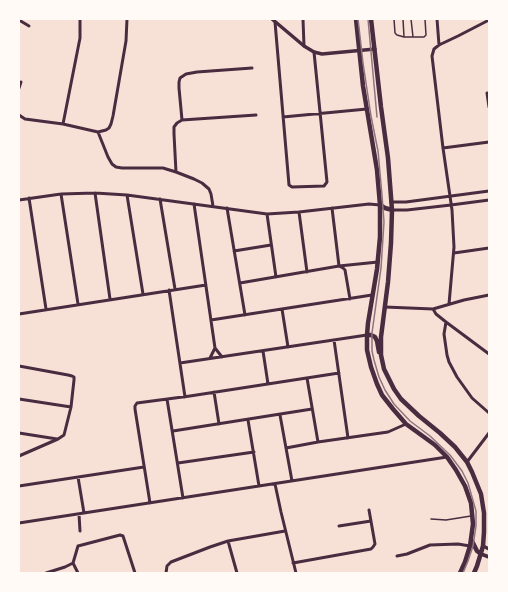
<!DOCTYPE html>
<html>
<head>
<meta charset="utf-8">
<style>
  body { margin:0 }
  #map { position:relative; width:508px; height:592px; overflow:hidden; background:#f7e1d7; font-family:"Nunito Sans",sans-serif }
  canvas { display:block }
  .frame { position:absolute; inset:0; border:20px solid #fffaf5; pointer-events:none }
</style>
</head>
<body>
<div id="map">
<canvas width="508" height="592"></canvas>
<div class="frame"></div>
</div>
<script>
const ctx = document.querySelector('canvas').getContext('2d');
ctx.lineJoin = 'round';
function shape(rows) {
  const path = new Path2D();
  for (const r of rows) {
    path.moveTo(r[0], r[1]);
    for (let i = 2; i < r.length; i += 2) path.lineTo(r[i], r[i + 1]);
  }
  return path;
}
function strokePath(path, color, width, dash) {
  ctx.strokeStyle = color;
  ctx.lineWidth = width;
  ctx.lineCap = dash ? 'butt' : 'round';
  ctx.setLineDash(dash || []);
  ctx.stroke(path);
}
const service = shape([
  [394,19,395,33,397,35,404,37,424,37,426,35,425,19],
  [403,19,404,37],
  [411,19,413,37],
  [431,519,446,520,471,516]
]);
const minor = shape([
  [303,19,304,46],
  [437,19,439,45],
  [19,20,29,26],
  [275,22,289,185,292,187,324,186,327,182,314,52],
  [19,88,21,82],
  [487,93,489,107],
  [19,115,25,119,63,124,98,132,106,130,109,128,111,124,113,116,126,41,127,19],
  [283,117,367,109],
  [182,120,179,88,179,82,180,78,186,74,197,72,252,68],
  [63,124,80,38,80,19],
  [98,132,108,157,112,164,116,167,122,168,163,168,176,172,194,179,202,183,209,189,211,194,213,206],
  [443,148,489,142],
  [176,172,174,134,174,127,177,123,182,120,256,115],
  [95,193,110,299],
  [61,194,78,304],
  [127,195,143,294],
  [29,198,46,309],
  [160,199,175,289],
  [19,200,61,194,95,193,127,195,267,214,299,212,369,204,380,205],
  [391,202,406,202,489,191],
  [194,204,215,348,222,357],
  [227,208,245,315],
  [332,208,339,266,343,268,345,270,350,299],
  [392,210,407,210,451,205,489,200],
  [299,212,307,272],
  [267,214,276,277],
  [234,251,271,245],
  [454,253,489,248],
  [240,283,339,266,378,262],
  [169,290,185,397],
  [449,304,454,247,452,210,443,148,432,56,434,49,439,45,458,36,489,20],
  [385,307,433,309,464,300,489,295],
  [282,309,288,347],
  [433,309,436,314,446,322,489,354],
  [19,314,206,285],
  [211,320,372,295],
  [446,322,444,334,447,355,449,362,457,377,472,398,489,413],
  [334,340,348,438],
  [263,351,268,384],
  [210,358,215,348],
  [180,363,367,335],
  [19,366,68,375,72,376,74,377,74,380,71,407,64,435,58,439,19,456],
  [307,378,318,442],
  [214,392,219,424],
  [19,399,71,407],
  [167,399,183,498],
  [280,415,292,481],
  [248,420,259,486],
  [173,431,312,409],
  [19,433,57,439],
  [286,448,318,442,388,432,406,424],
  [467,462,489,433],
  [178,463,254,452],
  [78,477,84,513],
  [275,484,281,512,296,573],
  [19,486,144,467],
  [150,503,135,409,135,406,137,403,190,396,339,373],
  [79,514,80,531],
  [19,523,447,457],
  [339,526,371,521],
  [228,541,237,573],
  [397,556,407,554,430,545,458,544,470,546],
  [73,563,78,546,120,535,123,536,135,573],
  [293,563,371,549,373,547,375,544,369,510],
  [46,573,65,567,73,563,78,573],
  [166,573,167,566,171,562,210,547,228,541,285,531]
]);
const tertiary = shape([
  [272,19,304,46,314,52,322,54,375,49],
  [483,546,489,549],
  [481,554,489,557]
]);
const primary = shape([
  [356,19,363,86,377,170,380,205,380,237,377,269,368,323,367,335,367,350,371,367,377,384,382,395,393,409,406,424,435,445,447,457,456,470,465,486,471,503,473,524,470,546,465,562,460,573],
  [371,19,381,107,388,158,392,210,391,243,388,282,381,337,381,355,384,369,394,389,401,399,419,416,440,433,455,447,467,462,472,472,481,494,484,513,484,532,483,546,477,566,474,573],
  [380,205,385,208,392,210],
  [367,335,371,335,375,337,377,341,379,352],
  [471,539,477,551,481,554]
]);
const rail = shape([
  [358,19,363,63,371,116,378,151,382,195,384,222,381,268,372,333,372,351,374,360,379,377,385,390,394,404,410,421,430,436,450,455,462,471,468,483,476,511,476,526,473,546,468,561,463,573],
  [368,19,377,117]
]);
strokePath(service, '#4a2c40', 1.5);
strokePath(minor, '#4a2c40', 3);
strokePath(tertiary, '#4a2c40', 3.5);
strokePath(primary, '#4a2c40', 4.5);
strokePath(rail, '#8f747c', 1.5);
</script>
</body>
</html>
